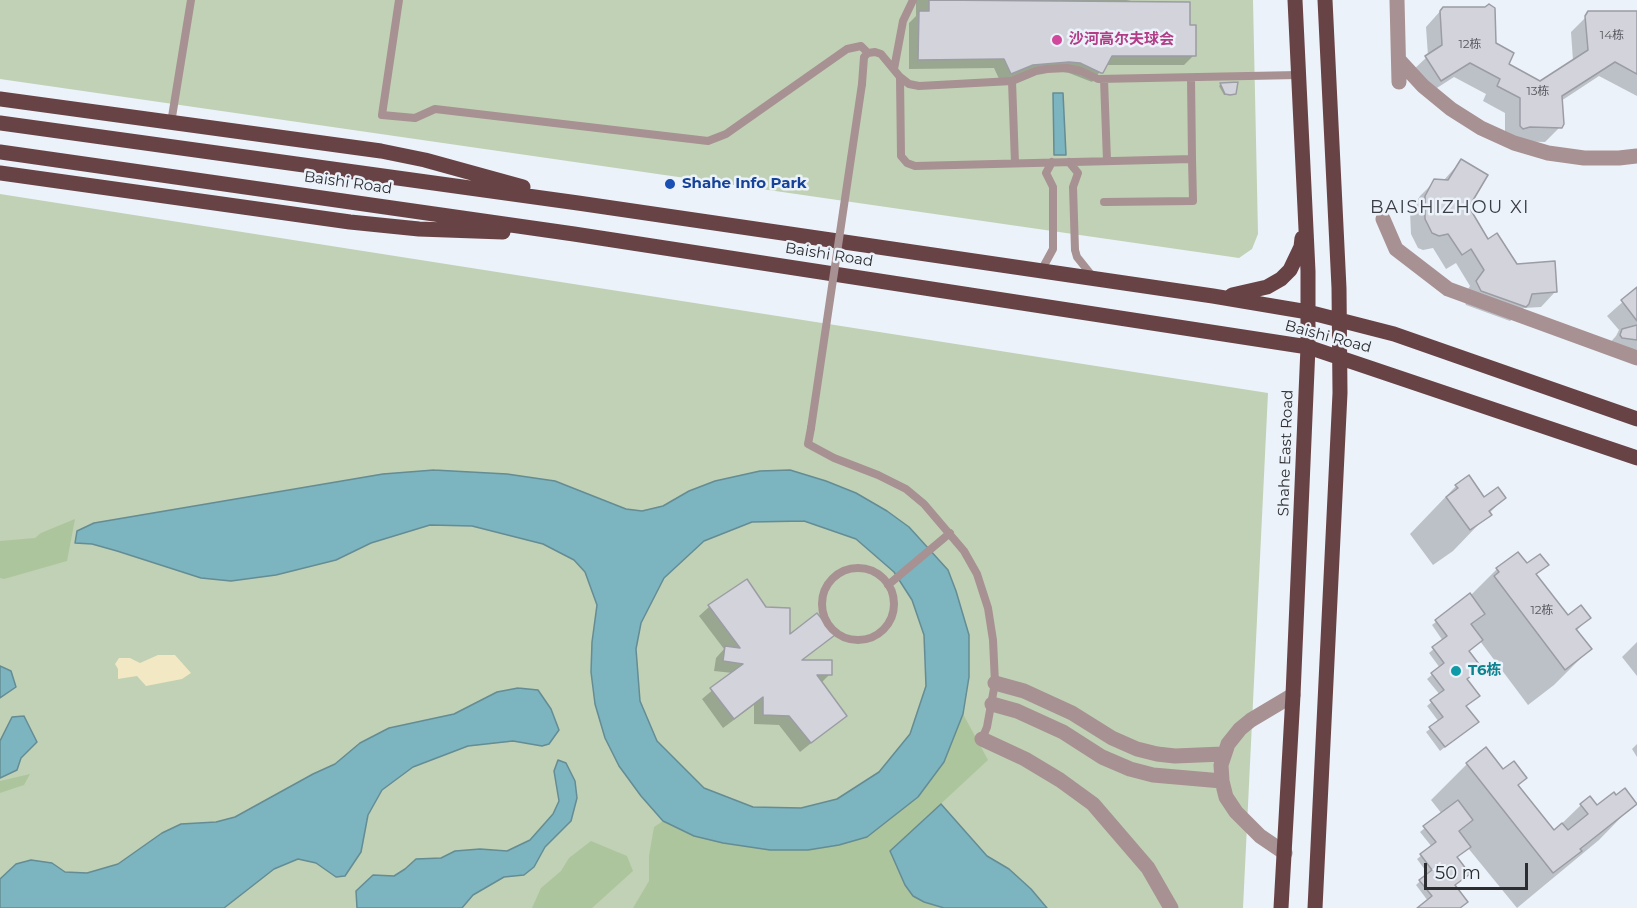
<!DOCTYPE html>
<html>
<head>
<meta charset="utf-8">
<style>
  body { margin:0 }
  #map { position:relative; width:1637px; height:908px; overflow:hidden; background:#ecf2fa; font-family:Montserrat,sans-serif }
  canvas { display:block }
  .scale { position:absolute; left:1424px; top:863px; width:104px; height:27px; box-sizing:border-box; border:3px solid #2b2d30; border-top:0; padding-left:8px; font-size:18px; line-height:21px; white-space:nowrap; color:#2b2d30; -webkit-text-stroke:4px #ecf2fa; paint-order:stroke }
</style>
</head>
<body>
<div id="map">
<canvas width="1637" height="908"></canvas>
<div class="scale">50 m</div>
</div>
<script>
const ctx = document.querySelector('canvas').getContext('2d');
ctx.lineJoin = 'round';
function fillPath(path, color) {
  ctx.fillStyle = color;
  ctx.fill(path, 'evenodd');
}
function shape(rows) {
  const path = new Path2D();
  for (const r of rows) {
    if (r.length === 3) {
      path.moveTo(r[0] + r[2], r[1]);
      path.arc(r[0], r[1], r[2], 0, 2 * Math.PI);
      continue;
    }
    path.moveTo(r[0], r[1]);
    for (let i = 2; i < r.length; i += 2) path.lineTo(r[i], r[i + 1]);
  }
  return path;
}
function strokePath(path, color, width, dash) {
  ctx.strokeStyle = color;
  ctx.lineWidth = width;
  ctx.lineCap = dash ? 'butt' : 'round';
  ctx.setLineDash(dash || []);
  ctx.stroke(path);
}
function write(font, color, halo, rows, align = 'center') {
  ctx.font = font + ' Montserrat,"Noto Sans SC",sans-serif';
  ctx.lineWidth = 5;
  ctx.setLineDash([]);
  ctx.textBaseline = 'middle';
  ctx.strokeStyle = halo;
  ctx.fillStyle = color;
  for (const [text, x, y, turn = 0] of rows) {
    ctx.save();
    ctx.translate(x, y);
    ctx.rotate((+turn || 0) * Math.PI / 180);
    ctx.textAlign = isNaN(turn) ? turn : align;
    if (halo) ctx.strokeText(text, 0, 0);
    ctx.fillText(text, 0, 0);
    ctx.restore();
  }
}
const green = shape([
  [0,0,1253,0,1258,234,1252,249,1239,258,0,79],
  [0,194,1268,393,1243,908,0,908]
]);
const forest = shape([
  [75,519,67,561,4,579,0,578,0,541,35,538,41,533],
  [963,714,988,760,890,851,924,902,944,908,633,908,649,881,649,856,654,827,663,821,694,836,723,843,770,850,808,850,944,762],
  [30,774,24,785,0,793,0,781],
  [591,841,627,856,633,871,592,908,532,908,541,888,561,871,569,858]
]);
const sand = shape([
  [158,655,175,655,191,673,182,679,146,686,137,676,118,679,118,669,115,664,119,658,130,658,140,663]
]);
const water = shape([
  [1053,93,1063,93,1066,155,1054,155,1053,93],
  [434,470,507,474,555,481,626,509,642,511,663,506,689,491,715,481,760,471,790,470,826,481,856,493,887,511,909,527,948,570,956,591,969,635,969,677,963,714,944,762,918,797,867,837,839,845,808,850,770,850,723,843,694,836,663,821,641,796,619,766,605,738,595,704,591,672,592,642,597,605,585,572,574,560,543,544,472,526,430,525,371,543,336,560,276,575,231,581,201,578,117,551,92,544,75,543,77,531,94,523,383,474,434,470],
  [804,521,856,539,894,572,912,600,924,635,926,686,910,734,879,772,837,799,801,808,753,807,704,788,657,741,640,701,636,649,641,623,664,578,704,541,752,522,804,521],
  [0,666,11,671,16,687,0,698,0,666],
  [518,688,538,690,551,709,559,730,549,744,542,746,513,741,468,746,413,767,382,790,368,815,361,852,345,876,336,877,316,863,298,859,274,869,224,908,0,908,0,879,16,864,31,860,52,863,65,872,87,873,118,864,162,833,181,824,216,822,235,817,313,774,335,764,360,743,389,728,454,714,497,692,518,688],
  [24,716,37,742,21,758,17,770,0,778,0,741,12,717,24,716],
  [558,760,566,763,575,781,577,798,571,821,545,847,534,867,524,875,504,877,473,895,462,908,357,908,356,891,373,875,394,876,405,869,416,859,441,858,455,851,480,849,507,851,530,840,553,814,559,801,554,771,558,760],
  [941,804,987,856,1009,869,1031,889,1047,908,944,908,924,902,913,896,905,885,890,851,941,804]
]);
const shadow = shape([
  [916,0,1131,0,1122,2,1188,26,1194,55,1184,65,1105,65,1092,82,1069,73,1058,71,1034,72,1001,83,994,68,909,69,909,23,916,16],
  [1443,8,1494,44,1507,64,1540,82,1573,61,1571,32,1586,17,1637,11,1637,96,1599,76,1561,101,1560,127,1545,142,1505,141,1505,113,1483,101,1486,94,1454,77,1426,95,1411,72,1428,56,1426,27],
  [1221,84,1235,93,1233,95,1224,95,1219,86],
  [1461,161,1467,207,1488,241,1516,266,1555,292,1541,307,1524,308,1510,321,1466,305,1463,297,1470,286,1456,263,1446,269,1433,248,1423,250,1418,248,1411,234,1410,212,1420,196,1435,181,1443,181],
  [1637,289,1637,360,1607,346,1616,336,1619,330,1607,316],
  [1456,486,1484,499,1504,498,1453,551,1433,565,1410,534],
  [1526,565,1547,565,1536,575,1567,617,1589,618,1576,631,1590,649,1554,685,1528,705,1480,641,1468,652,1465,706,1472,726,1440,751,1426,732,1439,722,1427,706,1440,695,1427,679,1440,668,1429,653,1443,641,1432,625,1470,596,1497,569],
  [746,581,788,637,833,635,801,661,830,674,821,683,845,716,800,752,779,725,754,724,754,705,723,728,702,699,733,673,714,671,716,658,724,649,699,616,709,607],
  [1637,642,1637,676,1622,657],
  [1637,744,1637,757,1632,749],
  [1467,764,1517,786,1553,832,1581,805,1597,807,1635,803,1599,840,1517,908,1468,848,1456,858,1454,886,1459,908,1419,908,1428,901,1416,885,1428,874,1417,859,1432,847,1420,832,1442,814,1431,800]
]);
const building = shape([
  [929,0,1190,2,1190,25,1196,25,1196,56,1112,56,1103,73,1101,73,1080,63,1069,62,1033,65,1011,74,1004,59,918,60,919,11,929,11,929,0],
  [1489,4,1495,8,1496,43,1514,53,1509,64,1540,81,1588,50,1585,16,1588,11,1637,11,1637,74,1615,62,1562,96,1564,124,1562,128,1530,127,1523,129,1520,126,1520,98,1497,86,1500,79,1470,63,1441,81,1425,56,1442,45,1440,11,1443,7,1485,7,1489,4],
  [1238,82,1236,94,1230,95,1225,94,1220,83,1238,82],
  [1461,159,1488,175,1469,207,1488,239,1497,233,1517,264,1555,261,1557,292,1532,294,1529,304,1526,307,1481,291,1476,281,1484,270,1471,249,1462,255,1448,234,1439,236,1432,233,1425,219,1425,196,1434,179,1448,180,1461,159],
  [1637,287,1637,321,1621,300,1637,287],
  [1637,325,1637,340,1622,338,1620,335,1622,329,1637,325],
  [1469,475,1484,497,1498,487,1506,498,1489,511,1492,515,1470,530,1446,497,1458,488,1455,485,1469,475],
  [1518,552,1527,563,1540,554,1549,565,1536,574,1568,615,1581,605,1591,618,1576,629,1592,649,1565,670,1494,576,1499,572,1496,568,1518,552],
  [747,579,766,607,790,608,790,634,817,613,835,635,802,660,832,660,832,675,817,675,847,716,811,743,789,716,763,715,763,697,734,719,710,688,743,664,723,661,725,646,740,648,708,605,747,579],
  [1470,593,1485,614,1471,624,1483,640,1469,651,1482,668,1467,679,1480,696,1466,706,1479,722,1445,747,1429,727,1443,717,1430,700,1444,690,1431,673,1444,663,1432,647,1447,636,1435,620,1470,593],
  [1486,747,1503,769,1514,761,1527,778,1518,785,1554,830,1562,823,1568,830,1588,814,1580,804,1590,796,1597,805,1614,792,1616,795,1625,788,1637,804,1580,849,1582,851,1553,873,1466,763,1486,747],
  [1458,800,1473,820,1459,831,1471,847,1457,857,1470,874,1455,885,1468,902,1460,908,1417,908,1432,896,1419,880,1432,870,1420,854,1436,842,1423,826,1458,800]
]);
const lane = shape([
  [399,0,382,115,415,118,435,109,708,141,726,134,847,49,861,46,868,53],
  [894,69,903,21,913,0],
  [900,77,901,156,907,163,915,166,1192,159,1191,78],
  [1104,79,1107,161],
  [1012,81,1015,163],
  [862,84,864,57,868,53,875,52,881,54,900,77,909,84,919,86,1012,81,1036,71,1047,69,1067,68,1081,71,1098,79,1298,75],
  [171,123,191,0],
  [1069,162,1078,173,1073,187,1075,250,1077,257,1093,277],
  [1104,202,1193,201,1192,159],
  [1041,271,1053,249,1053,187,1046,173,1052,162],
  [811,428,808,444,834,458,878,475,906,489,924,504,964,551,977,574,988,608,993,640,995,683,987,727,982,739],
  [858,604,36],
  [888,585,950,533]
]);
const street = shape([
  [1397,0,1399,82],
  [1399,60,1423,86,1451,109,1481,128,1514,143,1548,153,1584,158,1619,158,1637,156],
  [1383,219,1396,249,1448,289,1637,358],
  [995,683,1024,691,1072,713,1112,738,1137,749,1157,754,1175,756,1223,754],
  [992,704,1017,711,1063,732,1102,757,1130,769,1153,775,1222,781],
  [982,739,1025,759,1060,780,1093,804,1148,868,1171,908],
  [1285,853,1260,836,1236,812,1226,797,1222,781,1221,765,1228,744,1240,729,1251,720,1293,695]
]);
const primary = shape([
  [0,99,381,151,425,160,523,187],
  [0,123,578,203,1213,296,1308,312,1394,334,1637,419],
  [0,152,574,234,1308,347,1637,458],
  [0,173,350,222,419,229,503,232],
  [1232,295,1267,287,1281,279,1290,270,1301,247,1302,238],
  [1281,908,1293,695,1308,347,1308,271,1295,0],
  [1315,908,1340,393,1339,288,1325,0]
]);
const laneBridge = shape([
  [811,428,862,84]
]);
const markers = [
  [1057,40,6,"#d1479c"],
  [670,184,6,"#1a4fb4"],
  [1456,671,6,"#0f9aa8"]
];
const numberNames = [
  ["14栋",1612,35],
  ["12栋",1470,44],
  ["13栋",1538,91],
  ["12栋",1542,610]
];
const hotelNames = [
  ["沙河高尔夫球会",1069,40]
];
const streetNames = [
  ["Baishi Road",348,183,8],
  ["Baishi Road",829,255,9],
  ["Baishi Road",1328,337,15],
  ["Shahe East Road",1286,453,-88]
];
const transitNames = [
  ["Shahe Info Park",682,184]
];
const cultureNames = [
  ["T6栋",1468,671]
];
const quarterNames = [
  ["BAISHIZHOU XI",1450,208]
];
fillPath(green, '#c1d1b5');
fillPath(forest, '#adc59d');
fillPath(sand, '#f2e8c3');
fillPath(water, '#7cb4bf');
strokePath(water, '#648c94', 1.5);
fillPath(shadow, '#0003');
fillPath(building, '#d3d3dc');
strokePath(building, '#9b9ca4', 1.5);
strokePath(lane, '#a79192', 8);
strokePath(street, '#a79192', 15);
strokePath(primary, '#684346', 15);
strokePath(laneBridge, '#a79192', 8);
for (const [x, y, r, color] of markers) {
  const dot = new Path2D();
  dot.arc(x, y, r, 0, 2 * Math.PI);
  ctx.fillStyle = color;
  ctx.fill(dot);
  strokePath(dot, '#ecf2fa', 2);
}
write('12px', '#55565b', null, numberNames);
write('bold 15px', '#b23c85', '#ecf2fa', hotelNames, 'left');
write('15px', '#2b2d30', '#ecf2fa', streetNames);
write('bold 15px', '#164399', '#ecf2fa', transitNames, 'left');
write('bold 15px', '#0d838f', '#ecf2fa', cultureNames, 'left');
ctx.letterSpacing = '1.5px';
write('18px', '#3a3e44', '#ecf2fa', quarterNames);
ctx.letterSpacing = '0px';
</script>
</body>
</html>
